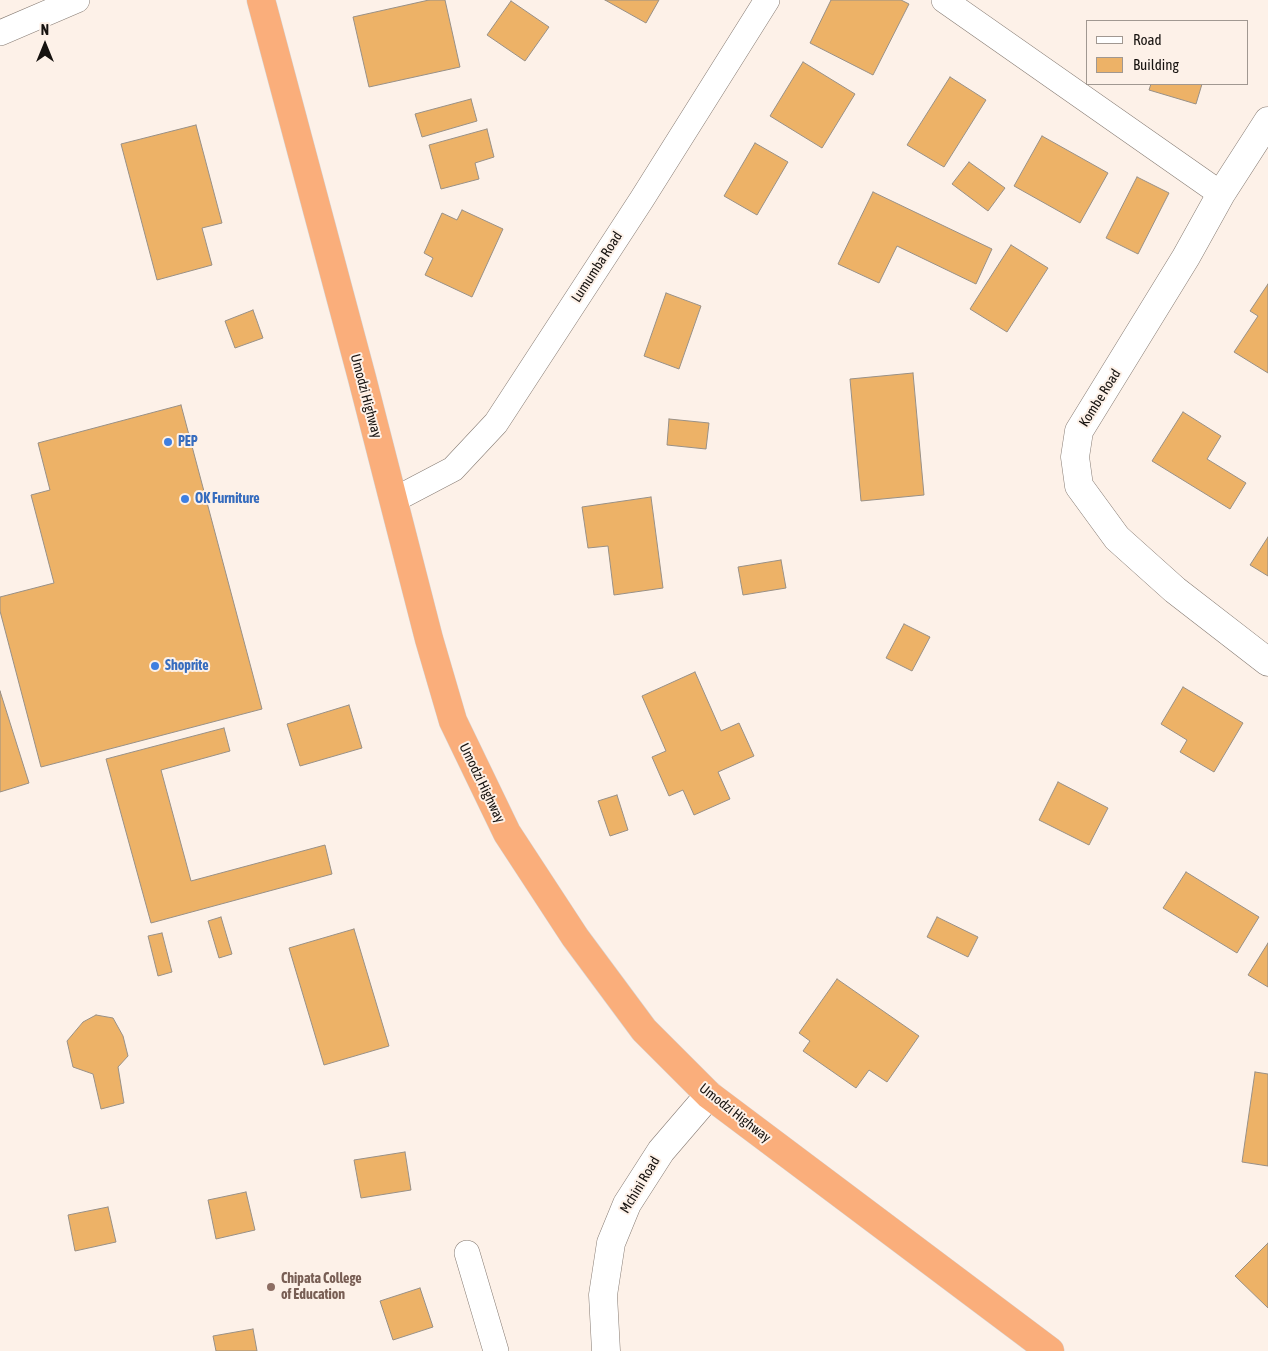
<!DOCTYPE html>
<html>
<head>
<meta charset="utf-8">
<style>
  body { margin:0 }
  #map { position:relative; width:1268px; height:1351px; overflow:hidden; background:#fdf1e8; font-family:"Asap Condensed",sans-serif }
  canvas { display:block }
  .legend { position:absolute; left:1086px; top:20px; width:162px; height:65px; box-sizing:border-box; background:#fdf1e8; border:1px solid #a19891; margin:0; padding:6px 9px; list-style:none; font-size:15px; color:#16120f }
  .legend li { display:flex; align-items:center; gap:10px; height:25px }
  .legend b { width:25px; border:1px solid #a19891 }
  .north { position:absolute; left:20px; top:20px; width:50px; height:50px; -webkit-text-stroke:4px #fdf1e8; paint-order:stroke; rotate:0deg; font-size:14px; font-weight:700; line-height:20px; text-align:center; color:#16120f }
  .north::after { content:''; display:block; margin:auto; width:18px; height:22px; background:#16120f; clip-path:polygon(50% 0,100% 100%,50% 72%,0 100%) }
</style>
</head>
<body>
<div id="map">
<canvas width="1268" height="1351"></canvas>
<ul class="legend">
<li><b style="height:6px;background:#fff"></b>Road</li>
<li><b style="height:14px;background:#edb267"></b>Building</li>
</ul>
<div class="north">N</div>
</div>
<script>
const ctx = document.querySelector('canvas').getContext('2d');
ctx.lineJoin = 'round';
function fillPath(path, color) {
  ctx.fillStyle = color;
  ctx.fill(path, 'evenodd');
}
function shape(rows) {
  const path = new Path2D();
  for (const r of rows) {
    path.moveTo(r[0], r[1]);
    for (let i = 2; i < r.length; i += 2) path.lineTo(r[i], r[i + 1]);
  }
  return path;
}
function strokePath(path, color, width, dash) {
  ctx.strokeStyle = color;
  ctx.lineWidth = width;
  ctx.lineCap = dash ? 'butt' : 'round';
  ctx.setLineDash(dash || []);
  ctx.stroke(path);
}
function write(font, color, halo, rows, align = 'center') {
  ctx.font = font + ' "Asap Condensed",sans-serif';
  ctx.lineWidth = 4;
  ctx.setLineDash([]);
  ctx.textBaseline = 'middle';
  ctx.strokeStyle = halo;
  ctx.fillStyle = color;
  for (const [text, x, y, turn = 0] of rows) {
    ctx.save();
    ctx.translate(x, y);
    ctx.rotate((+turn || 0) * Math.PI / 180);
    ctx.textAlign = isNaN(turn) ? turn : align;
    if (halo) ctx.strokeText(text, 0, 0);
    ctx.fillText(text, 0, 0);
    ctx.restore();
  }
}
const building = shape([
  [429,0,445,0,460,67,369,87,353,17,429,0],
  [605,0,659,0,646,23,605,0],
  [831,0,901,0,909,4,873,75,810,43,831,0],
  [511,1,549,27,525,61,487,35,511,1],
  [803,62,855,94,822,148,770,116,803,62],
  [950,77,986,100,944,167,907,145,950,77],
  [1151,84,1202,84,1196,104,1149,90,1151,84],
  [471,99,477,121,422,137,415,114,471,99],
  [196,125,222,223,202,228,212,265,157,280,121,144,196,125],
  [487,129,494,157,475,163,479,179,441,189,429,145,487,129],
  [1042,136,1108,173,1080,223,1014,186,1042,136],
  [755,143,788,162,757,215,724,196,755,143],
  [969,162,1005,188,988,211,952,184,969,162],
  [1137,177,1169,193,1138,254,1106,238,1137,177],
  [873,192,992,249,976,284,897,246,879,283,838,264,873,192],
  [462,210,503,229,472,297,425,275,433,258,424,253,442,213,457,220,462,210],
  [1011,245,1048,268,1007,332,970,309,1011,245],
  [1268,284,1268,373,1234,352,1258,316,1250,311,1268,284],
  [666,293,701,306,679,369,644,356,666,293],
  [253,310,263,338,235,348,225,321,253,310],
  [913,373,924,495,861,501,850,379,913,373],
  [181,405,262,709,41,767,0,611,0,597,54,583,31,495,50,490,38,443,181,405],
  [1183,412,1221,436,1207,459,1246,483,1230,509,1152,461,1183,412],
  [669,419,709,423,706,449,667,445,669,419],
  [651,497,663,588,614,595,608,546,588,548,582,507,651,497],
  [1268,537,1268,576,1250,565,1268,537],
  [781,560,786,588,743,595,738,567,781,560],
  [904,624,930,637,912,671,886,658,904,624],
  [695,672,721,731,739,723,754,756,718,772,730,799,694,815,683,790,669,796,652,757,666,751,642,696,695,672],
  [1183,687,1243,723,1214,772,1180,752,1187,740,1161,724,1183,687],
  [0,691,29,783,0,792,0,691],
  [349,705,362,748,300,766,287,724,349,705],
  [224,728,230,751,161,770,191,881,325,845,332,874,151,923,106,759,224,728],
  [1058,782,1108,808,1089,845,1039,820,1058,782],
  [617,795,628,830,610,836,598,801,617,795],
  [1186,872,1259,917,1237,953,1163,908,1186,872],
  [221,917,232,954,219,958,208,921,221,917],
  [937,917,978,937,968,957,927,937,937,917],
  [354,929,389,1046,324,1065,289,948,354,929],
  [162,933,172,972,158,976,148,936,162,933],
  [1268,943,1268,987,1248,975,1268,943],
  [837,979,919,1036,887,1082,869,1070,856,1088,803,1051,810,1041,799,1033,837,979],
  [96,1015,113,1018,123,1036,128,1056,118,1067,124,1103,101,1109,93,1074,73,1067,67,1041,83,1022,96,1015],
  [1255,1072,1268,1074,1268,1166,1242,1162,1255,1072],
  [405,1152,411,1190,361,1198,354,1160,405,1152],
  [246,1192,255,1230,216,1239,208,1200,246,1192],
  [108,1207,116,1242,75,1251,68,1215,108,1207],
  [1268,1243,1268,1308,1235,1276,1268,1243],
  [420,1288,433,1327,393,1340,380,1301,420,1288],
  [253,1329,257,1351,216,1351,213,1336,253,1329]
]);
const minor = shape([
  [944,0,1221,194],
  [0,33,77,0],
  [394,500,453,469,496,423,642,199,767,0],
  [467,1253,496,1351]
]);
const tertiary = shape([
  [1268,121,1221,194,1186,257,1079,431,1075,457,1079,486,1117,538,1175,590,1268,662],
  [606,1351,603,1295,611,1243,627,1204,661,1151,709,1095]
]);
const trunk = shape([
  [261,0,362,378,429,639,453,721,507,833,575,937,644,1030,709,1095,1050,1351]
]);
const markers = [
  [168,442,5,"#3f7fe0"],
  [185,499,5,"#3f7fe0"],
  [155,666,5,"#3f7fe0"],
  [271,1287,5,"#8d6e63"]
];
const streetNames = [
  ["Lumumba Road",597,267,-57],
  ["Umodzi Highway",366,396,75],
  ["Kombe Road",1100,398,-58],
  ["Umodzi Highway",482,783,64],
  ["Umodzi Highway",735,1113,38],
  ["Mchini Road",640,1185,-59]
];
const shopNames = [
  ["PEP",178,442],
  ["OK Furniture",195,499],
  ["Shoprite",165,666]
];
const educationNames = [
  ["Chipata College",281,1279],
  ["of Education",281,1295]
];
fillPath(building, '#edb267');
strokePath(building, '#999086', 1);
strokePath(minor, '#867b73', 26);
strokePath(tertiary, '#867b73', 29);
strokePath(trunk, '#d5d4d4', 29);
strokePath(minor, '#fff', 25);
strokePath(tertiary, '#fff', 28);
strokePath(trunk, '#faae7b', 28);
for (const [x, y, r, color] of markers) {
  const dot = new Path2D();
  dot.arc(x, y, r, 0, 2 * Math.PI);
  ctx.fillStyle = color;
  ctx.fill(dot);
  strokePath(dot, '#fdf1e8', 2);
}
write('14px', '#16120f', '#fdf1e8', streetNames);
write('bold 14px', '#366cbe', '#fdf1e8', shopNames, 'left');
write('bold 14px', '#785e54', '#fdf1e8', educationNames, 'left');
</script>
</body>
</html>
